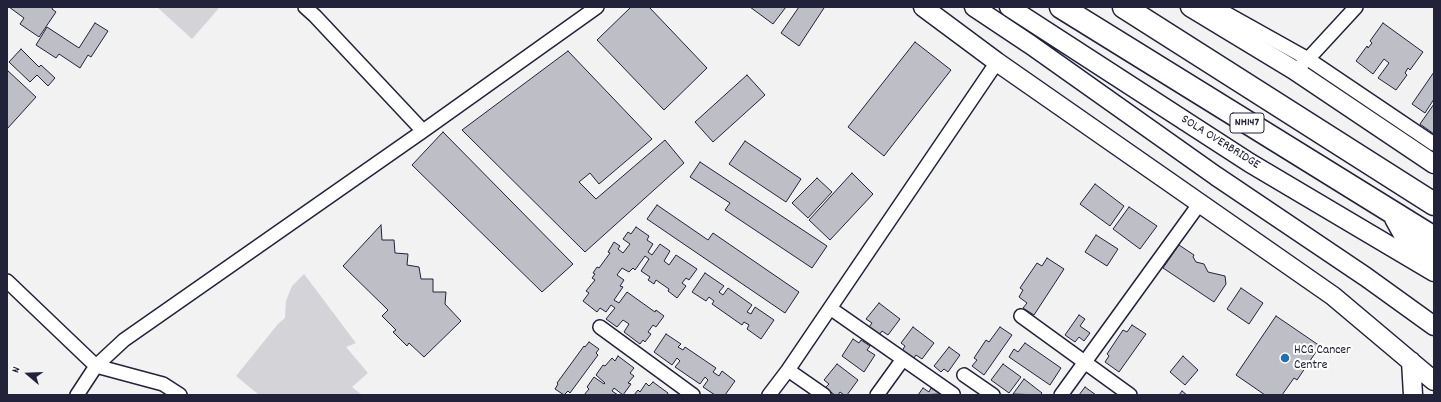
<!DOCTYPE html>
<html>
<head>
<meta charset="utf-8">
<style>
  body { margin:0 }
  #map { position:relative; width:1441px; height:402px; overflow:hidden; background:#f2f2f3; font-family:Dekko,sans-serif }
  canvas { display:block }
  .frame { position:absolute; inset:0; border:8px solid #22223b; pointer-events:none }
  .north { position:absolute; left:8px; top:354px; width:40px; height:40px; -webkit-text-stroke:3px #fff; paint-order:stroke; rotate:289deg; font-size:11px; font-weight:700; line-height:16px; text-align:center; color:#22223b }
  .north::after { content:''; display:block; margin:auto; width:14px; height:18px; background:#22223b; clip-path:polygon(50% 0,100% 100%,50% 72%,0 100%) }
</style>
</head>
<body>
<div id="map">
<canvas width="1441" height="402"></canvas>
<div class="frame"></div>
<div class="north">N</div>
</div>
<script>
const ctx = document.querySelector('canvas').getContext('2d');
ctx.lineJoin = 'round';
function fillPath(path, color) {
  ctx.fillStyle = color;
  ctx.fill(path, 'evenodd');
}
function shape(rows) {
  const path = new Path2D();
  for (const r of rows) {
    path.moveTo(r[0], r[1]);
    for (let i = 2; i < r.length; i += 2) path.lineTo(r[i], r[i + 1]);
  }
  return path;
}
function strokePath(path, color, width, dash) {
  ctx.strokeStyle = color;
  ctx.lineWidth = width;
  ctx.lineCap = dash ? 'butt' : 'round';
  ctx.setLineDash(dash || []);
  ctx.stroke(path);
}
function write(font, color, halo, rows, align = 'center') {
  ctx.font = font + ' Dekko,sans-serif';
  ctx.lineWidth = 4;
  ctx.setLineDash([]);
  ctx.textBaseline = 'middle';
  ctx.strokeStyle = halo;
  ctx.fillStyle = color;
  for (const [text, x, y, turn = 0] of rows) {
    ctx.save();
    ctx.translate(x, y);
    ctx.rotate((+turn || 0) * Math.PI / 180);
    ctx.textAlign = isNaN(turn) ? turn : align;
    if (halo) ctx.strokeText(text, 0, 0);
    ctx.fillText(text, 0, 0);
    ctx.restore();
  }
}
const green = shape([
  [157,7,220,7,192,39],
  [304,274,356,343,346,347,368,373,352,387,362,395,259,395,236,376,278,324,285,318,286,301,292,286]
]);
const building = shape([
  [9,7,53,7,52,9,56,12,39,37,20,24,24,18,9,7],
  [631,7,649,7,707,68,664,110,597,40,631,7],
  [750,7,786,7,773,24,750,7],
  [799,7,823,7,824,8,799,46,781,33,799,7],
  [95,23,108,31,91,57,88,55,80,68,59,54,56,58,36,45,47,27,79,48,95,23],
  [1383,23,1423,52,1410,70,1408,68,1405,73,1407,75,1396,90,1378,78,1389,63,1384,59,1373,74,1356,61,1367,46,1368,48,1372,43,1370,41,1383,23],
  [915,42,951,70,884,156,848,127,915,42],
  [21,49,39,67,41,65,55,78,48,86,37,75,30,82,9,62,21,49],
  [568,51,652,139,599,184,590,173,579,182,596,199,665,140,684,163,585,252,462,130,568,51],
  [7,70,36,97,7,129,7,70],
  [1434,72,1434,99,1425,113,1412,104,1434,72],
  [747,75,765,95,713,142,695,122,747,75],
  [1434,104,1434,134,1420,124,1434,104],
  [443,132,573,264,542,292,412,165,443,132],
  [745,141,801,179,786,202,729,164,745,141],
  [700,162,827,246,812,268,725,210,730,203,690,177,700,162],
  [852,173,873,194,830,240,809,220,852,173],
  [817,178,832,192,808,218,792,203,817,178],
  [1095,184,1124,206,1110,226,1080,204,1095,184],
  [657,205,708,240,713,233,799,292,785,313,647,219,657,205],
  [1129,207,1157,226,1140,249,1113,229,1129,207],
  [381,225,382,240,394,240,395,253,408,254,407,265,419,267,421,279,433,279,433,292,446,292,445,304,461,321,424,357,409,343,407,346,393,332,396,330,382,316,388,310,343,266,381,225],
  [636,227,649,236,647,240,653,244,648,252,652,255,660,244,670,251,664,261,669,265,676,255,697,269,689,280,686,278,682,283,686,286,677,298,668,291,669,289,656,280,654,284,648,280,650,277,641,271,649,259,645,256,635,270,633,268,629,272,622,268,617,275,624,280,620,286,623,287,614,300,619,303,627,292,655,312,656,310,664,316,656,327,653,325,648,332,651,334,645,342,643,340,640,344,624,332,629,324,623,320,617,327,606,319,615,308,611,305,606,312,600,308,597,312,583,301,589,293,586,291,595,280,592,278,595,274,593,273,597,267,599,268,610,253,608,252,614,242,620,246,618,249,623,253,630,244,623,239,628,232,631,234,636,227],
  [1096,235,1118,249,1107,266,1085,252,1096,235],
  [1179,245,1194,255,1193,257,1196,262,1204,264,1208,272,1225,276,1226,284,1214,302,1163,268,1179,245],
  [1047,258,1064,269,1034,315,1023,308,1027,303,1019,297,1023,290,1020,288,1037,263,1042,266,1047,258],
  [705,273,724,286,719,292,723,295,728,288,752,305,747,312,751,314,755,307,774,320,761,339,747,329,749,325,744,322,742,325,712,304,714,301,709,297,706,301,692,292,705,273],
  [1241,288,1263,303,1249,324,1227,309,1241,288],
  [879,303,900,319,888,335,882,331,879,335,869,327,872,323,866,319,879,303],
  [1079,315,1085,319,1080,326,1090,333,1084,341,1079,337,1075,342,1065,335,1079,315],
  [1276,316,1320,346,1297,380,1294,378,1282,395,1265,395,1236,375,1276,316],
  [1132,325,1146,334,1119,372,1105,362,1109,356,1107,354,1123,330,1127,332,1132,325],
  [913,327,934,343,922,359,916,355,913,359,902,351,905,346,901,343,913,327],
  [1000,327,1012,335,984,375,972,366,977,360,974,358,986,340,989,342,1000,327],
  [666,334,681,344,678,347,683,350,685,347,716,368,713,372,719,376,722,371,735,381,725,395,715,395,703,387,708,380,705,377,700,384,675,367,680,361,677,358,672,365,654,352,666,334],
  [853,339,859,343,861,340,870,346,867,350,875,355,864,372,842,356,853,339],
  [589,342,599,349,596,353,598,355,570,393,568,391,564,395,555,389,558,384,557,383,584,346,585,347,589,342],
  [1025,343,1061,368,1050,385,1009,357,1014,349,1018,352,1025,343],
  [949,347,960,355,948,372,944,369,941,372,934,366,949,347],
  [618,356,634,368,630,373,634,376,628,383,631,384,623,395,614,388,612,391,618,395,584,395,589,389,587,387,594,377,604,384,605,383,596,375,603,365,605,366,612,358,615,361,618,356],
  [1183,356,1198,370,1185,385,1170,372,1183,356],
  [837,364,858,380,847,395,844,395,840,392,838,395,835,395,825,388,829,384,824,380,837,364],
  [1003,364,1021,377,1009,393,991,380,1003,364],
  [1024,379,1042,393,1040,395,1013,394,1024,379],
  [653,382,668,393,667,395,634,395,638,390,640,392,646,383,649,386,653,382],
  [1085,387,1096,395,1079,395,1085,387],
  [923,388,929,392,931,388,940,394,918,395,923,388],
  [1182,391,1187,395,1179,395,1182,391]
]);
const street = shape([
  [305,7,315,16,423,131],
  [1215,7,1308,59,1434,144],
  [1302,64,1308,59,1356,7],
  [7,281,96,366,163,384,180,395],
  [830,308,953,394],
  [1021,316,1130,395],
  [600,327,693,395],
  [788,370,824,395],
  [964,375,993,395],
  [77,395,96,366,124,340,423,131,597,7],
  [769,395,788,370,997,62],
  [877,395,903,359],
  [1061,395,1200,203]
]);
const secondary = shape([
  [923,7,997,62,1333,296,1434,381],
  [974,7,1031,45,1216,176,1366,277,1434,326],
  [1009,7,1250,163,1434,272],
  [1190,7,1294,70,1434,164],
  [1411,361,1413,395]
]);
const highway = shape([
  [1061,7,1434,238],
  [1124,7,1434,204],
  [1396,218,1407,238,1434,262]
]);
const markers = [
  [1285,358,5,"#1f6fb2"]
];
const shields = [
  [1247,123,34]
];
const shieldNames = [
  ["NH147",1247,123]
];
const streetNames = [
  ["SOLA OVERBRIDGE",1220,143,32]
];
const poiNames = [
  ["HCG Cancer",1294,351],
  ["Centre",1294,366]
];
fillPath(green, '#d3d3d8');
fillPath(building, '#bebec6');
strokePath(building, '#22223b', 1);
strokePath(street, '#22223b', 16);
strokePath(secondary, '#22223b', 21);
strokePath(highway, '#22223b', 25);
strokePath(street, '#fff', 13);
strokePath(secondary, '#fff', 18);
strokePath(highway, '#fff', 22);
for (const [x, y, r, color] of markers) {
  const dot = new Path2D();
  dot.arc(x, y, r, 0, 2 * Math.PI);
  ctx.fillStyle = color;
  ctx.fill(dot);
  strokePath(dot, '#fff', 1.5);
}
for (const [x, y, w] of shields) {
  const box = new Path2D();
  box.roundRect(x - w / 2, y - 10, w, 20, 3);
  ctx.fillStyle = '#fff';
  ctx.fill(box);
  strokePath(box, '#22223b', 1);
}
write('bold 12px', '#22223b', null, shieldNames);
write('13px', '#22223b', '#fff', streetNames);
write('13px', '#22223b', '#fff', poiNames, 'left');
</script>
</body>
</html>
